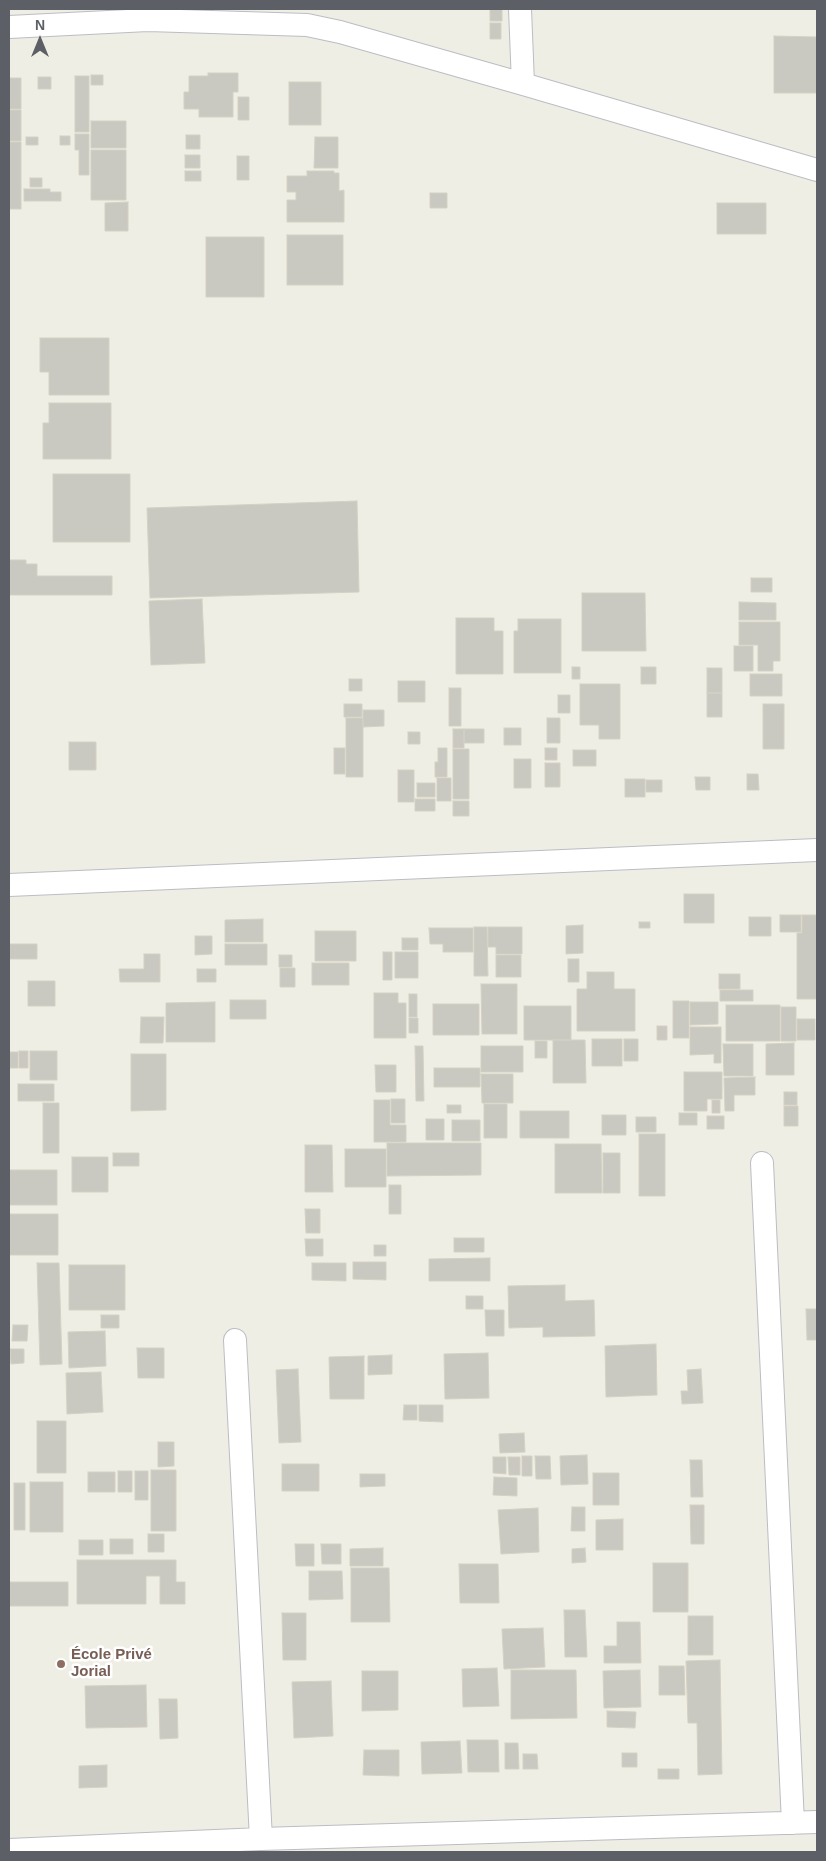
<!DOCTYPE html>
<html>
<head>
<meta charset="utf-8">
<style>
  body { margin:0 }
  #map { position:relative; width:826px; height:1861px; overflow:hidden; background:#efeee5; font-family:Arial,sans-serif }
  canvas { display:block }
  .frame { position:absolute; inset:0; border:10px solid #5c5f66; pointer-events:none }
  .north { position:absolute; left:15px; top:15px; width:50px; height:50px; -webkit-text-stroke:4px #fff; paint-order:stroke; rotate:0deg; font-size:14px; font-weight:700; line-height:20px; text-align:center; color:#5c5f66 }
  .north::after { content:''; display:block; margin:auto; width:18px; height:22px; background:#5c5f66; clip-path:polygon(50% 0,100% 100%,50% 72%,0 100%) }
</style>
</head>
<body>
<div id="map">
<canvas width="826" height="1861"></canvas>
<div class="frame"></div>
<div class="north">N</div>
</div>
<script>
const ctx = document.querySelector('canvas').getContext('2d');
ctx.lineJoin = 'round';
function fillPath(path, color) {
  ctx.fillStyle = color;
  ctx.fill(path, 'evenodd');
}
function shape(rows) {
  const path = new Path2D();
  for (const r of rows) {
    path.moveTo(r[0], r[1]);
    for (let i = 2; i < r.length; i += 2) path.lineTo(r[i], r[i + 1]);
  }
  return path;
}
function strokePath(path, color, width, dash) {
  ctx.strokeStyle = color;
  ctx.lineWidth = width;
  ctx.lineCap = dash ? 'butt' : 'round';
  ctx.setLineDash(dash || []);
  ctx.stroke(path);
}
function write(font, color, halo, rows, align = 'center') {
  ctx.font = font + ' Arial,sans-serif';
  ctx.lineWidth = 5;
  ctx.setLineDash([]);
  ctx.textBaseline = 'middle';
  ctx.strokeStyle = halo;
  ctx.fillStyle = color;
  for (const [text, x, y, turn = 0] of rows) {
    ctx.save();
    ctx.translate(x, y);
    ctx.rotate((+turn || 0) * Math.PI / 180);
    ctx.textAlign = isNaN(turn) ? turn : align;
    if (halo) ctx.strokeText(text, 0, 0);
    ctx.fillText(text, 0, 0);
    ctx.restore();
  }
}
const building = shape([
  [490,9,502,9,502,21,490,21,490,9],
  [490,23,501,23,501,39,490,39,490,23],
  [774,36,817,37,817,93,774,93,774,36],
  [208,73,238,73,238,92,233,92,233,117,199,117,199,109,184,109,184,92,189,92,189,76,208,76,208,73],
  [91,75,103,75,103,85,91,85,91,75],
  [75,76,89,76,89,132,75,132,75,76],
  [38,77,51,77,51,89,38,89,38,77],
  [9,78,21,78,21,109,9,109,9,78],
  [289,82,321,82,321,125,289,125,289,82],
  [238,97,249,97,249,120,238,120,238,97],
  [9,110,21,110,21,141,9,141,9,110],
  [91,121,126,121,126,148,91,148,91,121],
  [75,134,89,134,89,175,79,175,79,150,75,150,75,134],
  [186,135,200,135,200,149,186,149,186,135],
  [60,136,70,136,70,145,60,145,60,136],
  [26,137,38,137,38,145,26,145,26,137],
  [315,137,338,137,338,168,314,168,315,137],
  [9,142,21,142,21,209,9,209,9,142],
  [91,150,126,150,126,200,91,200,91,150],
  [185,155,200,155,200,168,185,168,185,155],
  [237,156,249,156,249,180,237,180,237,156],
  [185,171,201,171,201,181,185,181,185,171],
  [307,171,334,171,334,173,339,173,339,191,344,190,344,222,287,222,287,200,296,200,296,192,287,192,287,176,307,176,307,171],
  [30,178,42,178,42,187,30,187,30,178],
  [24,189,50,189,50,192,61,192,61,201,24,201,24,189],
  [430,193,447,193,447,208,430,208,430,193],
  [128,202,128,231,105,231,105,203,128,202],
  [717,203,766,203,766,234,717,234,717,203],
  [287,235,343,235,343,285,287,285,287,235],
  [206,237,264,237,264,297,206,297,206,237],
  [40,338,109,338,109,395,49,395,49,372,40,372,40,338],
  [49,403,111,403,111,459,43,459,43,423,49,423,49,403],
  [53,474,130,474,130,542,53,542,53,474],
  [357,501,359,592,150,598,147,508,357,501],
  [9,560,26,560,26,564,37,564,37,576,112,576,112,595,9,595,9,560],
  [751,578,772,578,772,592,751,592,751,578],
  [582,593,645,593,646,651,582,651,582,593],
  [202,599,205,663,151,665,149,601,202,599],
  [739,602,776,603,776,620,739,620,739,602],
  [456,618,494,618,494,631,503,631,503,674,456,674,456,618],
  [518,619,561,619,561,673,514,673,514,631,518,631,518,619],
  [739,622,780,622,780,661,773,661,773,671,758,671,758,645,739,645,739,622],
  [734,646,753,646,753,671,734,671,734,646],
  [572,667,580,667,580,679,572,679,572,667],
  [641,667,656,667,656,684,641,684,641,667],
  [707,668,722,668,722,693,707,693,707,668],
  [750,674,782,674,782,696,750,696,750,674],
  [349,679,362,679,362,691,349,691,349,679],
  [398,681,425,681,425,702,398,702,398,681],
  [580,684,620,684,620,739,599,739,599,725,580,725,580,684],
  [449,688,461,688,461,726,449,726,449,688],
  [707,693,722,693,722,717,707,717,707,693],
  [558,695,570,695,570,713,558,713,558,695],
  [344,704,362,704,362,717,344,717,344,704],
  [763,704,784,704,784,749,763,749,763,704],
  [363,710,384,710,384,726,363,727,363,710],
  [346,718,363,718,363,777,346,777,346,718],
  [547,718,560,718,560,743,547,743,547,718],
  [504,728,521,728,521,745,504,745,504,728],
  [453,729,464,729,464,748,453,748,453,729],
  [464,729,484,729,484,743,464,743,464,729],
  [408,732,420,732,420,744,408,744,408,732],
  [69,742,96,742,96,770,69,770,69,742],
  [334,748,345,748,345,774,334,774,334,748],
  [438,748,447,748,447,777,435,777,435,762,438,762,438,748],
  [545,748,557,748,557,760,545,760,545,748],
  [453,749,469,749,469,799,453,799,453,749],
  [573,750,596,750,596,766,573,766,573,750],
  [514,759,531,759,531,788,514,788,514,759],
  [545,763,560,763,560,787,545,787,545,763],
  [398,770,414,770,414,802,398,802,398,770],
  [747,774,758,774,759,790,747,790,747,774],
  [695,777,710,777,710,790,696,790,695,777],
  [437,778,451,778,451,801,437,801,437,778],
  [625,779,645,779,645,797,625,797,625,779],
  [646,780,662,780,662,792,646,792,646,780],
  [417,783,435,783,435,797,417,797,417,783],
  [415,799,435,799,435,811,415,811,415,799],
  [453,801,469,801,469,816,453,816,453,801],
  [684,894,714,894,714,923,684,923,684,894],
  [780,915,801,915,801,932,780,932,780,915],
  [802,915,817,915,817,999,797,999,797,933,802,933,802,915],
  [749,917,771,917,771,936,749,936,749,917],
  [263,919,263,942,225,942,225,920,263,919],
  [639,922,650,922,650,928,639,928,639,922],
  [583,925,583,953,566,954,566,926,583,925],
  [474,927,487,927,488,976,474,976,474,927],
  [488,927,522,927,522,954,496,954,496,947,488,947,488,927],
  [429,928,473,928,473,952,443,952,443,944,430,944,429,928],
  [315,931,356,931,356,961,315,961,315,931],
  [195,936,212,936,212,954,195,955,195,936],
  [402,938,418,938,418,950,402,950,402,938],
  [9,944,37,944,37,959,9,959,9,944],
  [225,944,267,944,267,965,225,965,225,944],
  [383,952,392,952,392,980,383,980,383,952],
  [395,952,418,952,418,978,395,978,395,952],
  [144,954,160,954,160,982,120,982,119,969,144,969,144,954],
  [279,955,292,955,292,967,279,967,279,955],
  [496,955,521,955,521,977,496,977,496,955],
  [568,959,579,959,579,982,568,982,568,959],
  [312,963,349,963,349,985,312,985,312,963],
  [280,968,295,968,295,987,280,987,280,968],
  [197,969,216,969,216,982,197,982,197,969],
  [587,972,614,972,614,989,635,989,635,1031,577,1031,577,989,587,989,587,972],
  [719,974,740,974,740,989,719,989,719,974],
  [28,981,55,981,55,1006,28,1006,28,981],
  [481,984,517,984,517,1034,482,1034,481,984],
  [720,990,753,990,753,1001,720,1001,720,990],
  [374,993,398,993,398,1003,406,1003,406,1038,374,1038,374,993],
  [409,994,417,994,417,1017,409,1017,409,994],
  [230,1000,266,1000,266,1019,230,1019,230,1000],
  [673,1001,689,1001,689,1038,673,1038,673,1001],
  [215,1002,215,1042,166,1042,166,1003,215,1002],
  [690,1002,718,1002,718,1024,690,1025,690,1002],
  [433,1004,479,1004,479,1035,433,1035,433,1004],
  [726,1005,780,1005,780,1041,726,1041,726,1005],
  [524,1006,571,1006,571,1040,524,1040,524,1006],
  [781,1007,796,1007,796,1041,781,1041,781,1007],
  [141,1017,164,1017,163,1043,140,1043,141,1017],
  [409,1018,418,1018,418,1033,409,1033,409,1018],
  [797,1019,815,1019,815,1040,797,1040,797,1019],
  [657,1026,667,1026,667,1040,657,1040,657,1026],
  [690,1027,721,1027,721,1063,714,1063,714,1054,690,1055,690,1027],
  [592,1039,622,1039,622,1066,592,1066,592,1039],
  [624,1039,638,1039,638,1061,624,1061,624,1039],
  [553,1040,585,1040,586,1083,553,1083,553,1040],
  [535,1041,547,1041,547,1058,535,1058,535,1041],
  [794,1043,794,1075,766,1075,766,1044,794,1043],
  [723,1044,753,1044,753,1076,724,1076,723,1044],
  [415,1046,423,1046,424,1101,416,1101,415,1046],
  [481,1046,523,1046,523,1072,481,1072,481,1046],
  [19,1051,28,1051,28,1068,19,1068,19,1051],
  [30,1051,57,1051,57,1080,30,1080,30,1051],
  [9,1052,18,1052,18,1068,9,1068,9,1052],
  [131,1054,166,1054,166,1110,131,1111,131,1054],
  [375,1065,396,1065,396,1092,376,1092,375,1065],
  [434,1068,480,1068,480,1087,434,1087,434,1068],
  [684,1072,722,1072,722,1099,707,1099,707,1111,684,1111,684,1072],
  [481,1074,513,1074,513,1103,482,1103,481,1074],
  [755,1077,755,1095,734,1095,734,1111,725,1111,724,1078,755,1077],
  [18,1084,54,1084,54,1101,18,1101,18,1084],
  [784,1092,797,1092,797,1105,784,1105,784,1092],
  [391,1099,405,1099,405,1123,391,1123,391,1099],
  [374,1100,390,1100,390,1125,406,1125,406,1142,374,1142,374,1100],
  [712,1100,720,1100,720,1113,712,1113,712,1100],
  [43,1103,59,1103,59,1153,43,1153,43,1103],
  [484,1104,507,1104,507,1138,484,1138,484,1104],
  [447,1105,461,1105,461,1113,447,1113,447,1105],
  [784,1106,798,1106,798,1126,784,1126,784,1106],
  [520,1111,569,1111,569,1138,520,1138,520,1111],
  [679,1113,697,1113,697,1125,679,1125,679,1113],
  [602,1115,626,1115,626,1135,602,1135,602,1115],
  [707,1116,724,1116,724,1129,707,1129,707,1116],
  [636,1117,656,1117,656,1132,636,1132,636,1117],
  [426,1119,444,1119,444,1140,426,1140,426,1119],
  [452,1120,480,1120,480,1141,452,1141,452,1120],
  [639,1134,665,1134,665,1196,639,1196,639,1134],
  [387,1143,481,1143,481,1175,387,1176,387,1143],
  [555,1144,601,1144,602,1193,555,1193,555,1144],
  [305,1145,332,1145,333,1192,305,1192,305,1145],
  [345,1149,386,1149,386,1187,345,1187,345,1149],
  [113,1153,139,1153,139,1166,113,1166,113,1153],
  [603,1153,620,1153,620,1193,603,1193,603,1153],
  [72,1157,108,1157,108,1192,72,1192,72,1157],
  [9,1170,57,1170,57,1205,9,1205,9,1170],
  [389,1185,401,1185,401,1214,389,1214,389,1185],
  [305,1209,320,1209,320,1233,306,1233,305,1209],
  [9,1214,58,1214,58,1255,9,1255,9,1214],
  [454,1238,484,1238,484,1252,454,1252,454,1238],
  [305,1239,323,1239,323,1256,306,1256,305,1239],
  [374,1245,386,1245,386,1256,374,1256,374,1245],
  [490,1258,490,1281,429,1281,429,1259,490,1258],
  [353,1262,386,1262,386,1280,353,1279,353,1262],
  [37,1263,59,1263,62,1364,40,1365,37,1263],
  [312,1263,346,1263,346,1281,312,1280,312,1263],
  [69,1265,125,1265,125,1310,69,1310,69,1265],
  [565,1285,565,1301,594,1300,595,1336,543,1337,543,1327,509,1328,508,1286,565,1285],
  [466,1296,483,1296,483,1309,466,1309,466,1296],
  [806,1309,817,1309,817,1340,807,1340,806,1309],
  [485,1310,504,1310,504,1336,486,1336,485,1310],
  [101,1315,119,1315,119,1328,101,1328,101,1315],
  [13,1325,28,1325,27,1341,12,1341,13,1325],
  [105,1331,106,1366,69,1368,68,1332,105,1331],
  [656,1344,657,1395,606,1397,605,1346,656,1344],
  [137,1348,164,1348,164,1378,138,1378,137,1348],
  [10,1349,24,1349,24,1363,11,1364,10,1349],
  [488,1353,489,1398,445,1399,444,1354,488,1353],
  [392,1355,392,1374,368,1375,368,1356,392,1355],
  [364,1356,364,1399,330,1399,329,1357,364,1356],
  [298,1369,301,1442,279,1443,276,1370,298,1369],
  [701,1369,703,1403,682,1404,681,1391,688,1391,687,1370,701,1369],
  [101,1372,103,1412,67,1414,66,1373,101,1372],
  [404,1405,417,1405,417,1420,403,1420,404,1405],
  [419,1405,443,1405,443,1422,419,1421,419,1405],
  [37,1421,66,1421,66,1473,37,1473,37,1421],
  [524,1433,525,1452,500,1453,499,1434,524,1433],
  [158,1442,174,1442,174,1466,158,1467,158,1442],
  [587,1455,588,1484,561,1485,560,1456,587,1455],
  [522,1456,532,1456,532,1476,522,1476,522,1456],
  [535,1456,550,1456,551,1479,536,1479,535,1456],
  [493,1457,506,1457,506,1474,493,1473,493,1457],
  [508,1457,520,1457,520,1475,509,1475,508,1457],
  [690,1460,702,1460,703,1497,691,1497,690,1460],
  [282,1464,319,1464,319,1491,282,1491,282,1464],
  [151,1470,176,1470,176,1531,151,1531,151,1470],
  [118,1471,132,1471,132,1492,118,1492,118,1471],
  [135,1471,148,1471,148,1500,135,1500,135,1471],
  [88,1472,115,1472,115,1492,88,1492,88,1472],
  [593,1473,619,1473,619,1505,593,1505,593,1473],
  [360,1474,385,1474,385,1486,360,1487,360,1474],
  [494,1477,517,1478,517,1496,493,1495,494,1477],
  [30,1482,63,1482,63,1532,30,1532,30,1482],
  [14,1483,25,1483,25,1530,14,1530,14,1483],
  [690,1505,704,1505,704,1544,691,1544,690,1505],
  [572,1507,585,1507,585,1531,571,1531,572,1507],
  [538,1508,539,1552,501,1554,498,1510,538,1508],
  [623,1519,623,1550,596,1550,596,1520,623,1519],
  [148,1534,164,1534,164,1552,148,1552,148,1534],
  [110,1539,133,1539,133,1554,110,1554,110,1539],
  [79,1540,103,1540,103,1555,79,1555,79,1540],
  [295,1544,314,1544,314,1566,296,1566,295,1544],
  [321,1544,341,1544,341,1564,322,1564,321,1544],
  [383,1548,383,1566,350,1566,350,1549,383,1548],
  [585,1548,586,1562,572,1563,572,1549,585,1548],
  [77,1560,176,1560,176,1582,185,1582,185,1604,160,1604,160,1576,146,1576,146,1604,77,1604,77,1560],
  [653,1563,688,1563,688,1612,653,1612,653,1563],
  [459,1564,498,1564,499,1603,460,1603,459,1564],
  [351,1568,389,1568,390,1622,351,1622,351,1568],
  [309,1571,342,1571,343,1599,309,1600,309,1571],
  [9,1582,68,1582,68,1606,9,1606,9,1582],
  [564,1610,585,1610,587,1657,565,1657,564,1610],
  [282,1613,306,1613,306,1660,283,1660,282,1613],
  [688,1616,713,1616,713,1655,688,1655,688,1616],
  [617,1622,640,1622,641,1663,604,1663,604,1646,617,1646,617,1622],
  [543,1628,545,1667,504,1669,502,1629,543,1628],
  [720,1660,722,1774,698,1775,697,1723,688,1723,686,1661,720,1660],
  [659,1666,684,1666,685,1695,659,1695,659,1666],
  [497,1668,499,1706,463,1707,462,1669,497,1668],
  [511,1670,576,1670,577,1718,511,1719,511,1670],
  [640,1670,641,1707,604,1708,603,1671,640,1670],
  [362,1671,398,1671,398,1710,362,1711,362,1671],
  [331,1681,333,1736,294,1738,292,1682,331,1681],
  [146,1685,147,1727,86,1728,85,1686,146,1685],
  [159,1699,177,1699,178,1738,160,1739,159,1699],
  [607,1711,636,1712,635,1728,607,1727,607,1711],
  [467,1740,498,1740,499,1772,468,1772,467,1740],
  [460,1741,462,1773,422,1774,421,1742,460,1741],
  [505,1743,518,1743,519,1769,505,1769,505,1743],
  [364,1750,399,1750,399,1776,363,1775,364,1750],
  [622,1753,637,1753,637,1767,622,1767,622,1753],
  [523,1754,537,1754,538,1769,523,1769,523,1754],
  [107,1765,107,1787,79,1788,79,1766,107,1765],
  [658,1769,679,1769,679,1779,658,1779,658,1769]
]);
const minor = shape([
  [520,9,523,84],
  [9,27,148,20,307,25,340,32,523,84,817,170],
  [9,885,817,850],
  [762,1163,793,1823],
  [235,1340,261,1839],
  [9,1850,261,1839,817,1822]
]);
const markers = [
  [61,1664,5,"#8d6e63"]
];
const educationNames = [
  ["École Privé",71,1655],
  ["Jorial",71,1672]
];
fillPath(building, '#cac9c1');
strokePath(building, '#d4d1c3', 1);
strokePath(minor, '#bcbdc4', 24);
strokePath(minor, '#fff', 22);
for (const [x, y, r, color] of markers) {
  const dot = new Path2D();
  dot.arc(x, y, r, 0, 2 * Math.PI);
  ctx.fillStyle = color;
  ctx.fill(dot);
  strokePath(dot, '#fff', 2);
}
write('bold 15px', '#785e54', '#fff', educationNames, 'left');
</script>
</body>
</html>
